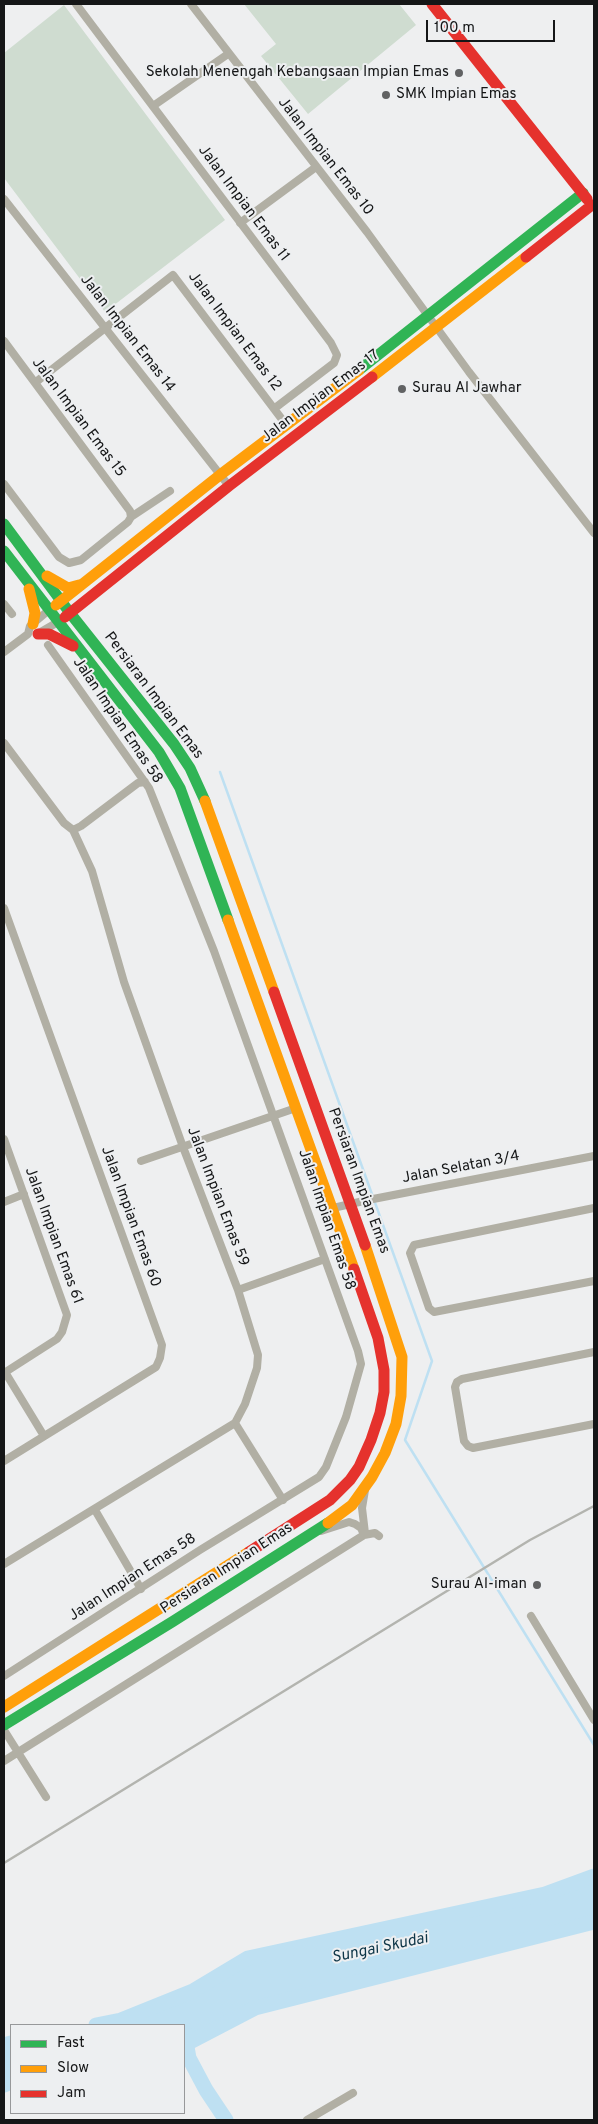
<!DOCTYPE html>
<html>
<head>
<meta charset="utf-8">
<style>
  body { margin:0 }
  #map { position:relative; width:598px; height:2124px; overflow:hidden; background:#eeeff0; font-family:Overpass,sans-serif }
  canvas { display:block }
  .frame { position:absolute; inset:0; border:5px solid #151617; pointer-events:none }
  .legend { position:absolute; left:10px; top:2024px; width:175px; height:90px; box-sizing:border-box; background:#edeff1; border:1px solid #97989a; margin:0; padding:6px 9px; list-style:none; font-size:15px; color:#151617 }
  .legend li { display:flex; align-items:center; gap:10px; height:25px }
  .legend b { width:25px; border:1px solid #97989a }
  .scale { position:absolute; left:426px; top:20px; width:129px; height:22px; box-sizing:border-box; border:2px solid #151617; border-top:0; padding-left:6px; font-size:15px; line-height:18px; white-space:nowrap; color:#151617; -webkit-text-stroke:4px #edeff1; paint-order:stroke }
</style>
</head>
<body>
<div id="map">
<canvas width="598" height="2124"></canvas>
<div class="frame"></div>
<ul class="legend">
<li><b style="height:6px;background:#30b455"></b>Fast</li>
<li><b style="height:6px;background:#ff9f0a"></b>Slow</li>
<li><b style="height:6px;background:#e5322d"></b>Jam</li>
</ul>
<div class="scale">100 m</div>
</div>
<script>
const ctx = document.querySelector('canvas').getContext('2d');
ctx.lineJoin = 'round';
function fillPath(path, color) {
  ctx.fillStyle = color;
  ctx.fill(path, 'evenodd');
}
function shape(rows) {
  const path = new Path2D();
  for (const r of rows) {
    path.moveTo(r[0], r[1]);
    for (let i = 2; i < r.length; i += 2) path.lineTo(r[i], r[i + 1]);
  }
  return path;
}
function strokePath(path, color, width, dash) {
  ctx.strokeStyle = color;
  ctx.lineWidth = width;
  ctx.lineCap = dash ? 'butt' : 'round';
  ctx.setLineDash(dash || []);
  ctx.stroke(path);
}
function write(font, color, halo, rows, align = 'center') {
  ctx.font = font + ' Overpass,sans-serif';
  ctx.lineWidth = 4;
  ctx.setLineDash([]);
  ctx.textBaseline = 'middle';
  ctx.strokeStyle = halo;
  ctx.fillStyle = color;
  for (const [text, x, y, turn = 0] of rows) {
    ctx.save();
    ctx.translate(x, y);
    ctx.rotate((+turn || 0) * Math.PI / 180);
    ctx.textAlign = isNaN(turn) ? turn : align;
    if (halo) ctx.strokeText(text, 0, 0);
    ctx.fillText(text, 0, 0);
    ctx.restore();
  }
}
const green = shape([
  [244,4,399,4,416,25,308,114,261,56,276,44],
  [64,5,225,220,105,312,4,178,4,53]
]);
const water = shape([
  [594,1876,594,1922,589,1924,255,2008,184,2045,184,2025,96,2025,121,2020,193,1991,248,1958,545,1894],
  [11,2043,11,2082,4,2085,4,2045]
]);
const stream = shape([
  [220,772,432,1361,405,1440,594,1745]
]);
const river = shape([
  [96,2025,121,2020,193,1991,248,1958,545,1894,594,1876],
  [184,2030,189,2058,206,2090,226,2120],
  [4,2045,11,2043],
  [184,2045,255,2008,594,1922],
  [4,2085,11,2082]
]);
const street = shape([
  [76,4,331,343,337,355,334,363,275,408],
  [191,4,367,232,469,372,594,533],
  [153,106,228,54],
  [4,199,229,486],
  [240,223,316,167],
  [4,341,130,511,131,517,128,522,81,560,69,563,59,557,4,484],
  [36,382,173,275,287,426],
  [131,517,170,491],
  [4,604,12,614],
  [39,633,58,622],
  [4,652,28,634,30,626,49,610],
  [4,743,64,823,73,830,92,871,124,982,183,1147,238,1290,258,1355,257,1368,245,1404,235,1423,4,1564],
  [73,830,81,826,138,783,145,782],
  [4,908,162,1345,160,1358,156,1367,4,1461],
  [4,1139,67,1315,62,1332,57,1339,4,1373],
  [141,1161,296,1108],
  [4,1202,24,1194],
  [333,1208,368,1200,594,1156],
  [594,1208,414,1245,410,1253,429,1308,434,1312,594,1281],
  [238,1290,325,1259],
  [594,1352,462,1379,457,1382,455,1387,464,1441,468,1446,473,1448,594,1424],
  [5,1372,44,1436],
  [235,1423,283,1500],
  [365,1490,362,1508,365,1533],
  [95,1510,141,1589],
  [321,1531,349,1522,355,1524,361,1528,364,1535],
  [531,1616,594,1720],
  [4,1676,200,1550,319,1477,326,1467,346,1417,361,1364,358,1351,214,951,149,788,48,645],
  [4,1730,46,1797],
  [4,1761,364,1535,375,1533,379,1536],
  [307,2120,353,2093]
]);
const fast = shape([
  [359,370,583,193],
  [4,524,70,613,174,744,190,768,205,801],
  [4,551,159,752,180,788,228,920],
  [4,1725,172,1622,328,1523]
]);
const slow = shape([
  [372,377,526,257],
  [47,576,68,588,79,585],
  [29,589,35,613,33,624],
  [56,605,220,475,359,370],
  [205,801,274,992],
  [228,920,354,1269],
  [328,1523,352,1505,372,1477,385,1453,396,1424,401,1396,402,1357,365,1245],
  [4,1707,249,1552]
]);
const jam = shape([
  [432,4,587,199],
  [526,257,592,205],
  [65,617,229,486,372,377],
  [38,634,49,634,73,646],
  [274,992,365,1245],
  [249,1552,330,1500,350,1480,359,1467,371,1440,380,1413,384,1392,384,1370,378,1338,354,1269]
]);
const rail = shape([
  [4,1863,530,1540,594,1506]
]);
const markers = [
  [459,73,5,"#616263"],
  [386,95,5,"#616263"],
  [402,389,5,"#616263"],
  [537,1585,5,"#616263"]
];
const poiNames = [
  ["Sekolah Menengah Kebangsaan Impian Emas",449,73],
  ["SMK Impian Emas",396,95,"left"],
  ["Surau Al Jawhar",412,389,"left"],
  ["Surau Al-iman",527,1585]
];
const streetNames = [
  ["Jalan Impian Emas 10",325,157,52],
  ["Jalan Impian Emas 11",243,204,53],
  ["Jalan Impian Emas 12",234,332,53],
  ["Jalan Impian Emas 14",127,334,52],
  ["Jalan Impian Emas 17",321,397,-37],
  ["Jalan Impian Emas 15",78,418,53],
  ["Persiaran Impian Emas",153,696,53],
  ["Jalan Impian Emas 58",117,721,56],
  ["Jalan Selatan 3/4",461,1168,-11],
  ["Persiaran Impian Emas",358,1181,70],
  ["Jalan Impian Emas 59",217,1197,69],
  ["Jalan Impian Emas 60",130,1217,70],
  ["Jalan Impian Emas 58",326,1220,71],
  ["Jalan Impian Emas 61",53,1236,70],
  ["Persiaran Impian Emas",227,1569,-33],
  ["Jalan Impian Emas 58",133,1578,-33]
];
const waterNames = [
  ["Sungai Skudai",380,1949,-12]
];
fillPath(green, '#cfdcd0');
fillPath(water, '#bee0f2');
strokePath(stream, '#bee0f2', 2.5);
strokePath(river, '#bee0f2', 15);
strokePath(street, '#b1afa4', 8);
strokePath(fast, '#30b455', 11);
strokePath(slow, '#ff9f0a', 11);
strokePath(jam, '#e5322d', 11);
strokePath(rail, '#b3b4af', 2.5);
for (const [x, y, r, color] of markers) {
  const dot = new Path2D();
  dot.arc(x, y, r, 0, 2 * Math.PI);
  ctx.fillStyle = color;
  ctx.fill(dot);
  strokePath(dot, '#edeff1', 2);
}
write('15px', '#151617', '#edeff1', poiNames, 'right');
write('15px', '#151617', '#edeff1', streetNames);
write('italic 16px', '#0d3547', '#edeff1', waterNames);
</script>
</body>
</html>
